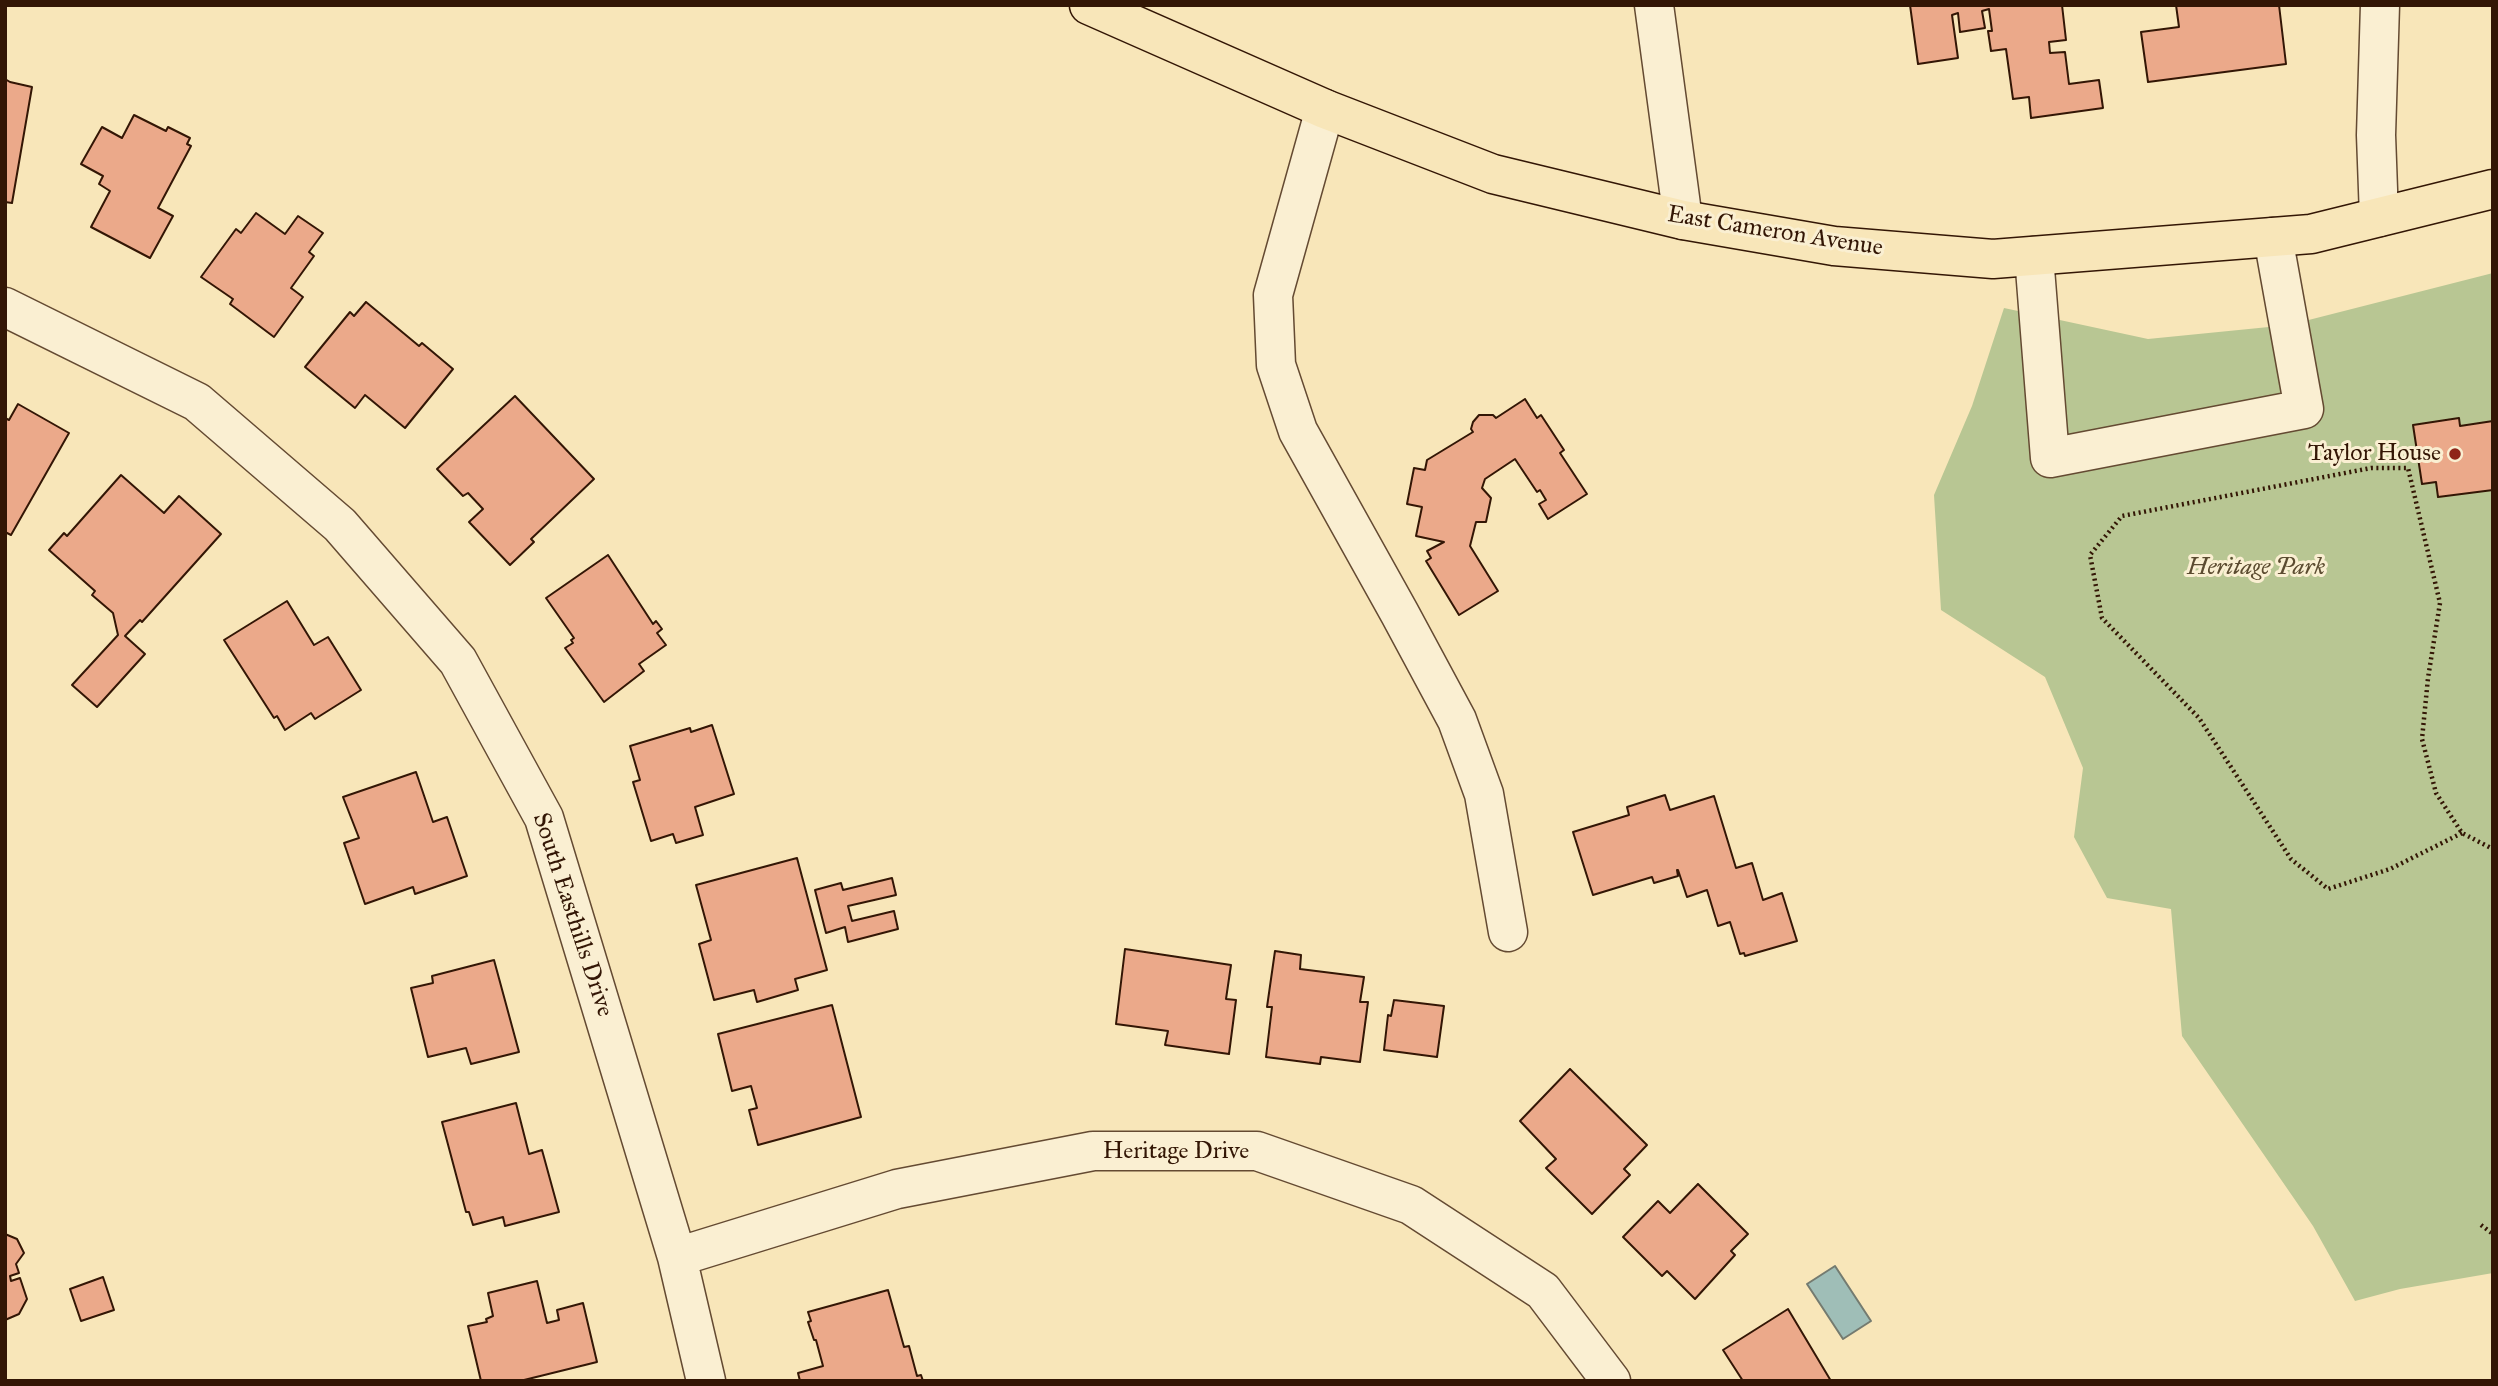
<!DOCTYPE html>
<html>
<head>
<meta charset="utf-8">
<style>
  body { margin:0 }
  #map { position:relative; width:2498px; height:1386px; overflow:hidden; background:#f8e6b9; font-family:"IM FELL Great Primer",serif }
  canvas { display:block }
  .frame { position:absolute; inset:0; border:7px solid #331605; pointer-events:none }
</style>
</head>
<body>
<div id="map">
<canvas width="2498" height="1386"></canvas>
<div class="frame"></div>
</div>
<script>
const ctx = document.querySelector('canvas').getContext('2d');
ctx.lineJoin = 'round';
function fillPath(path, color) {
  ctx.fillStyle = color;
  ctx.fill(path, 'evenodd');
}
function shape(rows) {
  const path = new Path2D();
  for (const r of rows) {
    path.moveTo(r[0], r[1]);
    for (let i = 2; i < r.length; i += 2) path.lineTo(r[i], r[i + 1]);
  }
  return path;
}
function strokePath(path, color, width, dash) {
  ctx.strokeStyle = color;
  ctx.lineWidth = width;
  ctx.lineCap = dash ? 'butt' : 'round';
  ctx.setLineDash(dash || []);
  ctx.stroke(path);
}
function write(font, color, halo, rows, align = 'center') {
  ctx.font = font + ' "IM FELL Great Primer",serif';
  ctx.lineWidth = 6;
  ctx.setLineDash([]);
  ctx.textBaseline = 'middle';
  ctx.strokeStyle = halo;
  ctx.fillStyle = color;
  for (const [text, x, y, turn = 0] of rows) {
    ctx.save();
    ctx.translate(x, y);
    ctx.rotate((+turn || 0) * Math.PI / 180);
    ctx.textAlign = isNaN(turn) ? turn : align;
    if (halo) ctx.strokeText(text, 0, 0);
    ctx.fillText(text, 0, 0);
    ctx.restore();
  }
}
const green = shape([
  [2493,273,2493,1273,2400,1289,2355,1301,2313,1226,2182,1036,2171,909,2107,898,2074,837,2083,768,2045,677,1941,610,1934,495,1972,406,2004,308,2148,339,2289,325]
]);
const water = shape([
  [1835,1266,1871,1321,1843,1339,1807,1284,1835,1266]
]);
const building = shape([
  [1910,5,2062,5,2066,40,2049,42,2050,53,2065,52,2069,84,2099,80,2103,108,2031,118,2029,97,2013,99,2006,49,1991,51,1988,31,1992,31,1989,9,1982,11,1985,28,1960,32,1958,13,1952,15,1958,58,1918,64,1910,5],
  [2176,5,2279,5,2286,64,2148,82,2141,32,2179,27,2176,5],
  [5,79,10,82,32,87,12,203,5,202,5,79],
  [134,115,166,131,168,127,190,138,187,144,191,146,158,208,173,216,150,258,91,227,110,191,99,184,103,176,81,164,102,127,122,138,134,115],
  [256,213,285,234,298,216,323,233,309,252,314,256,291,288,303,297,274,337,230,304,233,299,201,277,236,229,241,233,256,213],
  [366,302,419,346,422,343,453,369,405,428,365,395,355,408,305,367,350,312,354,316,366,302],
  [515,396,594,479,531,539,534,542,510,565,469,522,483,509,468,493,463,496,437,469,515,396],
  [1525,399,1537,418,1541,415,1564,450,1560,453,1587,494,1548,519,1539,504,1546,500,1540,490,1537,492,1515,459,1485,479,1482,488,1491,498,1486,522,1476,522,1470,546,1498,591,1459,615,1426,561,1431,558,1427,551,1444,542,1416,536,1422,507,1407,504,1414,468,1425,470,1427,460,1473,432,1471,429,1473,422,1479,415,1493,415,1496,418,1525,399],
  [18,404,69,433,11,535,5,532,5,418,9,420,18,404],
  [2459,418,2460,426,2493,421,2493,490,2438,497,2436,482,2422,484,2413,425,2459,418],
  [121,475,164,513,179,496,221,534,142,622,140,620,125,636,145,654,97,707,72,685,118,635,113,613,92,595,95,591,49,550,64,533,67,536,121,475],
  [608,555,653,624,656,621,662,629,657,633,666,645,639,664,644,671,604,702,565,648,573,643,571,640,574,638,546,598,608,555],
  [287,601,314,645,328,637,361,690,315,719,311,713,285,730,277,716,274,718,224,640,287,601],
  [712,725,734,794,695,807,703,835,676,843,673,834,651,841,633,782,640,780,630,746,690,728,691,732,712,725],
  [416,772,433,822,447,817,467,876,415,894,413,887,365,904,344,843,359,838,343,797,416,772],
  [1665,795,1670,810,1714,796,1736,868,1752,863,1763,900,1782,893,1797,941,1745,956,1744,953,1740,954,1730,922,1718,926,1707,890,1687,897,1678,870,1677,870,1678,876,1654,883,1652,877,1593,895,1573,832,1629,815,1627,807,1665,795],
  [797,858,827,970,795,979,798,990,757,1002,754,990,714,1000,699,944,711,940,696,885,797,858],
  [892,878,896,895,848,906,852,921,894,911,898,929,848,942,845,927,826,933,815,890,841,883,843,890,892,878],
  [1125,949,1231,965,1226,999,1236,1000,1229,1054,1165,1045,1168,1031,1116,1024,1125,949],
  [1275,951,1301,955,1300,969,1364,977,1360,1002,1368,1002,1360,1062,1321,1057,1320,1064,1266,1057,1272,1007,1267,1007,1275,951],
  [494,960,519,1052,471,1064,466,1048,428,1057,411,988,433,983,432,976,494,960],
  [1394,1000,1444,1006,1437,1057,1384,1050,1388,1015,1391,1016,1394,1000],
  [832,1005,861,1117,758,1145,749,1110,757,1108,751,1086,732,1091,718,1034,832,1005],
  [1570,1069,1647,1145,1624,1169,1630,1175,1592,1214,1546,1168,1556,1159,1520,1121,1570,1069],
  [516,1103,529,1154,542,1150,559,1212,505,1226,503,1217,473,1225,469,1212,466,1212,442,1122,516,1103],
  [1698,1184,1748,1234,1731,1251,1735,1255,1695,1299,1667,1271,1662,1276,1623,1237,1658,1201,1670,1213,1698,1184],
  [5,1234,17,1239,24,1253,16,1264,19,1273,10,1276,11,1281,20,1278,27,1299,19,1314,5,1320,5,1234],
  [103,1277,114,1310,81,1321,70,1289,103,1277],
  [537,1281,547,1323,559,1320,557,1310,583,1303,597,1362,520,1381,481,1381,468,1326,487,1322,486,1319,493,1316,488,1293,537,1281],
  [888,1290,904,1347,909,1346,917,1376,921,1375,923,1381,800,1381,798,1373,823,1366,816,1340,814,1340,808,1322,811,1321,808,1312,888,1290],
  [1788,1309,1831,1381,1743,1381,1723,1350,1788,1309]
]);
const path = shape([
  [2462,833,2390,869,2328,889,2291,859,2199,718,2102,618,2090,555,2122,516,2371,468,2408,468,2440,603,2428,678,2422,739,2436,793,2462,833,2493,849],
  [2481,1225,2493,1234]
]);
const minor = shape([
  [1654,5,1683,220],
  [1325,109,1273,295,1276,365,1298,431,1400,614,1457,720,1484,794,1508,932],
  [2379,217,2376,135,2380,5],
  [2034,256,2050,458,2304,409,2273,237],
  [5,307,197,402,340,525,458,661,544,818,677,1257,706,1381],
  [677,1257,897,1189,1093,1151,1257,1151,1411,1205,1543,1291,1611,1381]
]);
const major = shape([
  [1089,5,1325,109,1493,174,1683,220,1834,246,1993,259,2311,234,2493,189]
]);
const markers = [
  [2455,454,7,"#8f2418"]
];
const streetNames = [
  ["East Cameron Avenue",1775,232,9],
  ["South Easthills Drive",572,915,72],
  ["Heritage Drive",1176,1152]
];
const poiNames = [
  ["Taylor House",2441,454]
];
const parkNames = [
  ["Heritage Park",2256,568]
];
fillPath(green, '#b8c693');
fillPath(water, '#9fbeb7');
strokePath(water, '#747b70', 2);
fillPath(building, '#eba98a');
strokePath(building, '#331605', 2);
strokePath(minor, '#644a32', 41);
strokePath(major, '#331605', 41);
strokePath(path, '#331605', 4.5, [2, 3.5]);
strokePath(minor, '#faefd2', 38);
strokePath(major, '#f8e6b9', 38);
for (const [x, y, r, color] of markers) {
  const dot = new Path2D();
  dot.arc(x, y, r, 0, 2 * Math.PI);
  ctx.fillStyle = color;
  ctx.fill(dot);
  strokePath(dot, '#faefd2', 2.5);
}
write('24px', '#331605', '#faefd2', streetNames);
write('24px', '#331605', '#faefd2', poiNames, 'right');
write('italic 24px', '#5b4b30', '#faefd2', parkNames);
</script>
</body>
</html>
